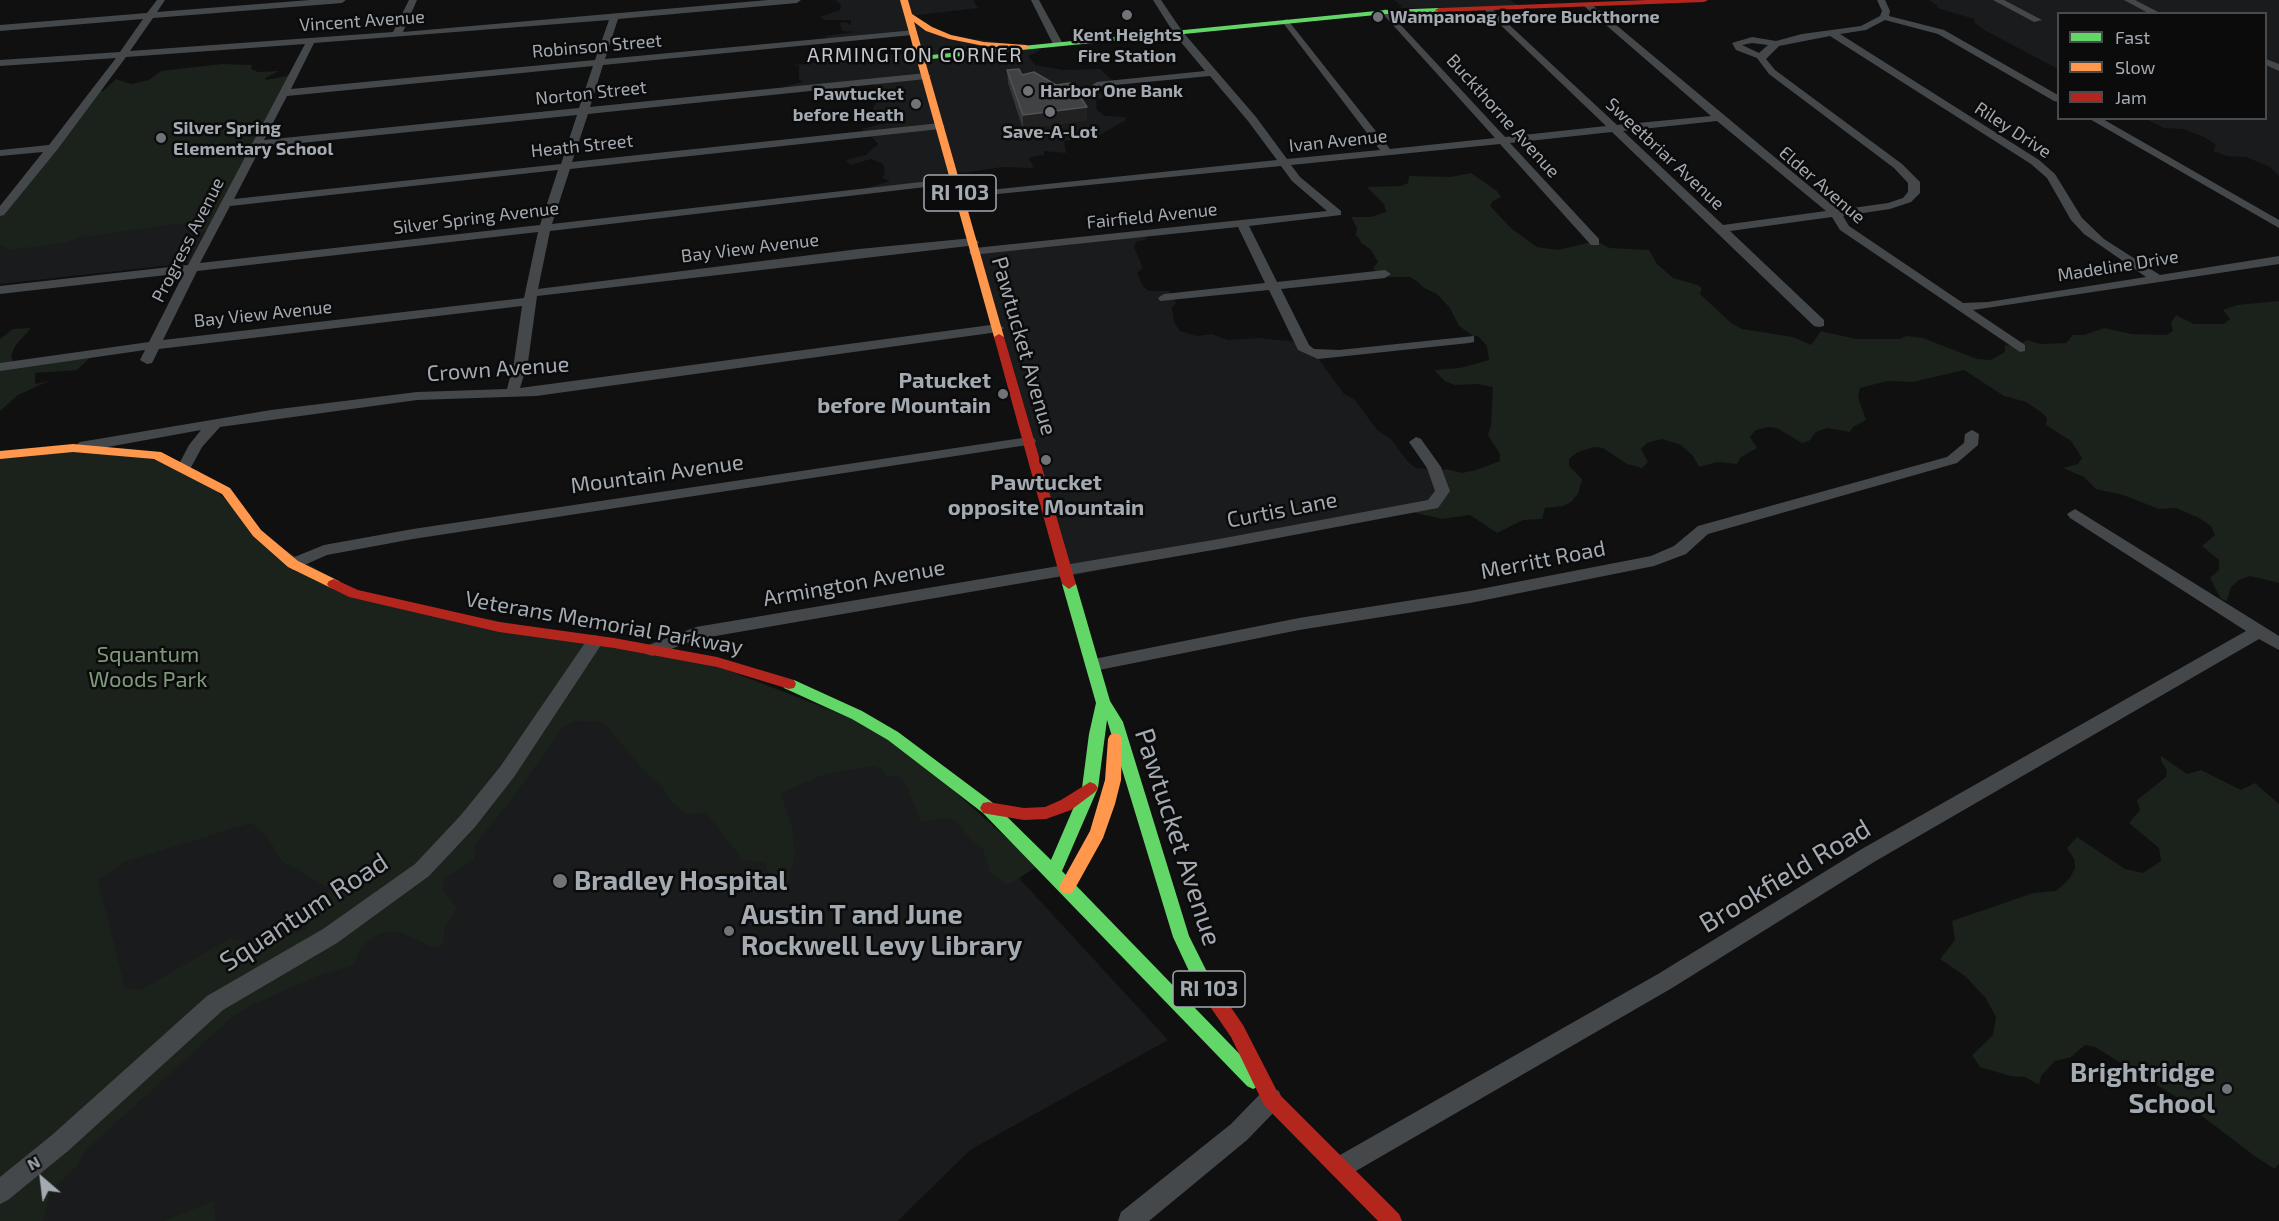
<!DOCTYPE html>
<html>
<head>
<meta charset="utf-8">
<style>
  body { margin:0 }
  #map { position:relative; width:2279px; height:1221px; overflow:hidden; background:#101011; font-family:"Exo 2",sans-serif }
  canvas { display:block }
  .legend { position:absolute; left:2057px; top:12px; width:210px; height:108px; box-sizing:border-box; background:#0b0b0c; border:2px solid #484b4e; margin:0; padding:8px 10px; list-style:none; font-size:18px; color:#a3aab1 }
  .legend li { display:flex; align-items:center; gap:12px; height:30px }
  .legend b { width:30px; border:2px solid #484b4e }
  .north { position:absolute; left:12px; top:1149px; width:60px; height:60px; -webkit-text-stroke:4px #0b0b0c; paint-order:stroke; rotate:332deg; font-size:16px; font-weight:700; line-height:24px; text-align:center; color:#a3aab1 }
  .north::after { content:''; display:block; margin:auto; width:21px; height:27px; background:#a3aab1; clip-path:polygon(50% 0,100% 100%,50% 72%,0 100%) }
</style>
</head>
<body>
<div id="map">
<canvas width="2279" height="1221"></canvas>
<ul class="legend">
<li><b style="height:8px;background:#63d668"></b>Fast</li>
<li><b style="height:8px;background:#ff974d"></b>Slow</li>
<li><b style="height:8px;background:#b3261e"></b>Jam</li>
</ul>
<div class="north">N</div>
</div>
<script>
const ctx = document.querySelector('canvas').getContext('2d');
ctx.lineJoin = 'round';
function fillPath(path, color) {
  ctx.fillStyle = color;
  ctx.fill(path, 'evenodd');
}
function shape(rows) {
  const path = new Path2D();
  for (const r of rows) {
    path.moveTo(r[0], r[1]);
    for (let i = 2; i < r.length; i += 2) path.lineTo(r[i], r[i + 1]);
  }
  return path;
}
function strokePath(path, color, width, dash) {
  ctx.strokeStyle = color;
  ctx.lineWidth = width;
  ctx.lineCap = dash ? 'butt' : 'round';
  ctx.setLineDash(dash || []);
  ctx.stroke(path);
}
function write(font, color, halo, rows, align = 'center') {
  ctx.font = font + ' "Exo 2",sans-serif';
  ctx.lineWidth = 5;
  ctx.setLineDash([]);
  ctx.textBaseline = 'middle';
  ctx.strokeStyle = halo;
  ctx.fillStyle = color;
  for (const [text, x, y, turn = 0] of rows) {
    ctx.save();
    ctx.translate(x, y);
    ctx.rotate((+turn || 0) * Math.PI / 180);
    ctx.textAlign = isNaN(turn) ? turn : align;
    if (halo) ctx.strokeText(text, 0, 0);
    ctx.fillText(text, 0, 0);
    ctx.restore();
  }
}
const built = shape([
  [835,0,973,0,978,8,910,16,938,34,1035,47,1041,50,1028,56,1035,65,1063,70,1100,69,1113,81,1105,85,1114,95,1096,100,1097,110,1105,116,1124,117,1126,120,1096,137,1064,141,1066,153,1044,151,1044,155,1031,157,1029,159,1034,167,1031,168,1003,167,962,173,956,171,954,180,867,188,890,181,882,178,885,174,883,164,871,159,850,165,846,160,866,155,878,144,872,137,862,136,865,133,862,129,885,123,875,120,873,109,878,98,873,81,787,90,783,87,803,82,799,79,799,66,793,65,918,52,911,32,832,40,824,36,855,32,842,31,840,23,846,22,851,25,851,20,824,20,820,17,840,10,841,5],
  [1394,0,1510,0,1522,7,1399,8,1402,6],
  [1929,0,2279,0,2279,176,2270,167,2246,157,2227,156,2213,151,2216,145,2204,137,2183,129,2164,128,2146,119,2266,118,2266,14,2058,14,2058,69,1984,30,1975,23,1974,19,1937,8,1938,6],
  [283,78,189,263,0,284,0,227,104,94],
  [1143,235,1147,239,1136,242,1134,247,1143,268,1137,273,1143,286,1149,291,1169,291,1176,303,1172,307,1174,322,1180,331,1197,336,1212,334,1228,340,1258,338,1298,342,1315,354,1344,394,1355,400,1377,430,1391,439,1408,462,1416,468,1430,469,1442,499,1067,577,976,252],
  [762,690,951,804,1168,1040,970,1150,898,1221,0,1221,24,944,172,818,362,747]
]);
const green = shape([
  [222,64,252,65,251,69,258,72,279,71,265,78,266,80,292,75,213,230,196,232,199,223,193,222,83,237,65,243,9,250,0,245,0,212,97,91,103,91,116,79,131,84,149,80,161,71],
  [1471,173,1497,191,1501,197,1493,201,1490,206,1512,229,1537,247,1558,250,1596,241,1610,248,1649,250,1657,264,1673,278,1698,285,1702,289,1700,294,1731,323,1742,329,1793,337,1811,345,1821,331,1856,339,1900,339,1906,336,1923,338,1977,359,1991,360,2005,352,2005,345,2016,346,2027,340,2040,344,2066,343,2073,335,2084,335,2104,328,2131,334,2166,335,2173,331,2171,323,2176,315,2194,324,2224,324,2230,319,2223,310,2237,305,2279,301,2279,583,2250,576,2239,580,2231,587,2227,601,2221,599,2210,578,2219,570,2219,560,2202,546,2215,535,2211,526,2199,518,2176,508,2159,509,2123,495,2096,489,2084,477,2063,468,2078,464,2082,458,2071,441,2046,425,2047,418,2041,412,2026,402,2004,396,1964,370,1913,382,1887,381,1860,388,1858,397,1866,420,1853,427,1850,432,1827,428,1816,432,1809,441,1802,443,1777,428,1768,427,1756,430,1750,437,1757,448,1741,457,1737,464,1717,462,1699,467,1693,456,1681,445,1662,439,1647,443,1641,449,1648,462,1642,468,1627,464,1603,448,1594,447,1578,452,1569,459,1569,466,1582,479,1578,494,1571,502,1563,506,1545,508,1542,519,1523,520,1497,533,1470,515,1442,519,1412,512,1440,502,1436,472,1446,469,1462,473,1476,470,1500,461,1500,454,1488,435,1491,426,1493,387,1477,384,1455,385,1445,381,1434,370,1460,368,1489,360,1487,346,1478,336,1473,336,1459,326,1450,308,1437,294,1424,288,1418,282,1410,277,1389,277,1378,274,1373,268,1378,262,1371,250,1359,241,1361,241,1356,235,1357,228,1351,217,1371,217,1386,212,1384,204,1367,187,1401,186,1408,183,1409,176,1451,177],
  [31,328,15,346,11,356,13,362,92,356,77,370,35,373,35,384,49,381,18,395,0,411,0,339,13,329],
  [107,449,197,470,256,532,359,595,696,658,888,732,1038,866,1008,885,990,873,983,849,970,839,957,821,945,818,921,822,906,784,899,776,885,776,883,770,875,766,823,775,781,793,792,828,795,855,788,883,780,883,771,879,765,863,742,859,706,813,686,814,672,802,662,786,648,775,608,728,600,722,574,721,563,727,515,795,476,843,474,860,445,878,442,889,457,908,445,926,443,945,434,948,400,932,384,932,367,942,358,953,354,965,318,976,254,1004,232,1017,87,1149,76,1167,51,1190,43,1221,0,1221,0,454],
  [251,823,266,835,283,862,331,889,314,911,306,929,268,944,229,939,140,990,125,987,98,881,124,862],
  [2161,756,2187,774,2201,770,2241,790,2255,783,2279,804,2279,1163,2275,1169,2256,1157,2178,1098,2095,1047,2085,1045,2071,1057,2055,1061,2041,1076,2039,1085,2025,1077,2010,1076,1980,1067,1972,1055,1993,1035,1996,1017,1985,997,1965,976,1940,959,1955,940,1952,921,2033,893,2056,891,2070,878,2075,868,2074,859,2067,848,2077,837,2125,869,2143,873,2161,861,2159,848,2129,823,2140,810,2137,800,2166,777,2167,770,2161,761],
  [213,1201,216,1221,164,1221]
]);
const street = shape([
  [157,0,165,0,157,12,310,0,346,0,342,3,153,18,130,51,393,32,409,0,417,0,403,32,768,0,801,0,797,3,618,19,605,59,915,30,917,32,912,35,603,65,590,107,926,73,931,76,926,79,588,114,572,162,940,123,945,126,940,129,570,169,552,224,956,178,962,181,960,183,550,231,538,289,859,249,973,238,979,242,977,245,537,296,528,362,520,388,998,324,1004,328,998,332,536,396,417,400,220,427,202,447,189,471,184,473,177,468,189,445,201,430,80,452,75,450,73,447,80,442,271,410,417,392,507,389,514,362,522,306,159,349,152,363,147,364,140,360,145,350,0,371,0,363,149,342,184,273,0,294,0,286,188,265,305,44,126,57,57,150,4,215,0,216,0,206,43,152,0,156,0,150,49,145,116,58,0,66,0,60,120,52,143,19,0,31,0,25,147,13,157,0],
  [609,20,595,60,291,89,314,43,609,20],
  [593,66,579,108,264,140,287,96,593,66],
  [577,115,561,164,234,199,261,147,577,115],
  [558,170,540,225,200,263,230,206,558,170],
  [538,232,524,298,163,340,197,271,538,232],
  [1031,0,1039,0,1063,44,1061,46,1053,44,1031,0],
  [1153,0,1161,0,1182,31,1256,117,1287,159,1380,150,1284,24,1284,20,1287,19,1390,149,1495,138,1383,14,1383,10,1386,9,1505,137,1606,126,1486,11,1485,9,1489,6,1617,125,1711,116,1584,6,1591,4,1838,210,1888,203,1903,198,1908,192,1908,183,1894,168,1769,74,1757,58,1736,50,1732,43,1752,37,1776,41,1802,34,1861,26,1880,16,1882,11,1877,0,1885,0,1890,11,1889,16,1944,30,2058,95,2058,102,2054,101,1938,34,1885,20,1866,30,1840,34,2039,160,2055,174,2082,218,2104,239,2160,275,2279,256,2279,264,1973,310,2025,345,2025,351,2020,352,1840,230,1832,217,1730,231,1824,320,1824,326,1819,327,1814,326,1612,132,1510,143,1599,239,1599,245,1591,245,1500,144,1291,165,1300,177,1341,211,1341,215,1249,226,1277,282,1385,270,1391,274,1385,278,1281,289,1309,345,1314,349,1339,350,1474,336,1474,342,1469,343,1318,359,1298,350,1269,290,1160,301,1158,298,1164,294,1265,283,1238,227,971,255,969,252,975,248,1327,211,1292,181,1281,166,957,198,955,196,961,193,1277,160,1248,121,1210,76,1094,87,1092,85,1097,82,1205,71,1175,35,1153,0],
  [1830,36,2031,164,2047,178,2071,220,2084,234,2146,277,1988,302,1963,303,1849,226,1843,216,1890,209,1911,202,1920,193,1920,182,1902,164,1775,70,1766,59,1779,46,1830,36],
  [1752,43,1768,45,1759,53,1742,45,1752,43],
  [1717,121,1826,211,1723,225,1623,131,1717,121],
  [1993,0,2004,0,2042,20,2034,22,1993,0],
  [2124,0,2135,0,2162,14,2150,14,2124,0],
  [2266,59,2279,64,2279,71,2266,65,2266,59],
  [2088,118,2101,118,2279,220,2279,228,2088,118],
  [1972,430,1979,434,1978,445,1957,463,1708,534,1686,554,1654,566,1470,603,1299,630,1094,671,1088,670,1085,665,1088,660,1094,659,1299,618,1470,591,1651,556,1674,546,1698,526,1947,457,1964,443,1965,434,1972,430],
  [1029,437,1034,438,1036,441,1034,444,413,539,327,555,293,570,285,564,287,560,324,545,413,529,1029,437],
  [1416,437,1421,439,1441,467,1450,491,1438,508,1219,549,698,639,652,656,646,654,644,650,646,646,696,627,1219,539,1428,500,1435,491,1427,468,1409,442,1416,437],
  [2075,509,2279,636,2279,650,2259,639,1874,862,1672,988,1349,1175,1341,1179,1333,1175,1329,1167,1333,1159,1658,974,1860,850,2246,631,2070,518,2067,514,2075,509],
  [595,635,601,637,603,641,601,645,514,777,475,827,429,876,337,943,223,1010,68,1151,8,1200,0,1204,0,1177,52,1135,207,996,323,929,415,864,461,815,500,767,589,637,595,635],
  [1271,1088,1279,1091,1282,1099,1279,1107,1247,1140,1149,1221,1118,1221,1121,1212,1231,1124,1263,1091,1271,1088]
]);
const fast = shape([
  [1439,8,1443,10,1442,12,1386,14,921,60,917,58,921,56,1386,10,1439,8],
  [1069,579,1076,584,1110,701,1123,722,1189,936,1211,980,1208,986,1202,988,1196,986,1173,937,1107,720,1098,788,1062,871,1259,1074,1262,1080,1259,1086,1253,1089,1247,1086,983,813,888,740,852,719,784,688,782,684,784,680,794,680,862,711,898,732,993,803,1051,860,1082,788,1089,734,1096,703,1062,584,1069,579]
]);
const slow = shape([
  [900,0,908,0,912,14,932,27,951,35,984,42,1026,45,1030,47,1026,49,984,46,949,39,926,31,914,22,1004,337,1003,339,995,339,994,337,900,0],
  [73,444,161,452,230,488,261,530,298,561,339,581,341,584,334,589,329,587,288,567,253,536,222,494,154,459,73,452,0,459,0,451,73,444],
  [1115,733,1120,735,1122,739,1121,780,1115,804,1103,838,1073,892,1067,894,1061,892,1059,887,1090,831,1105,780,1108,739,1110,735,1115,733]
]);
const jam = shape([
  [1647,0,1708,0,1704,2,1439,12,1435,10,1439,8,1647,0],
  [999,334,1004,337,1076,584,1069,589,1062,584,994,337,999,334],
  [334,579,358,590,499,622,614,638,717,657,794,680,796,684,794,688,789,689,717,667,614,648,499,632,349,597,329,587,327,584,329,581,334,579],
  [1090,782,1095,784,1098,788,1095,792,1071,810,1046,819,1024,820,988,814,983,813,980,808,983,803,988,802,1024,808,1045,807,1061,800,1090,782],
  [1202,972,1208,974,1243,1025,1278,1093,1399,1214,1402,1221,1378,1221,1264,1105,1231,1037,1196,986,1193,980,1196,974,1202,972]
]);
const wall = shape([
  [1007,70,1022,75,1087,120,1023,129,1008,83]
]);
const shadedWall = shape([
  [1087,107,1087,120,1023,129,1023,115]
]);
const building = shape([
  [1019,69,1022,75,1034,72,1056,85,1071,83,1087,107,1023,115,1007,70,1019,69]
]);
const markers = [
  [1127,15,6,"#707479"],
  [1378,17,6,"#707479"],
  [1028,91,6,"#707479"],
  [916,104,6,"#707479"],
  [1050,112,6,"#707479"],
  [161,138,6,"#707479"],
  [1003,394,6,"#707479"],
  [1046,460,6,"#707479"],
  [560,881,8,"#707479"],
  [729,931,6,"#707479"],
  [2227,1089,6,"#707479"]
];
const farPoinames = [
  ["Wampanoag before Buckthorne",1390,17],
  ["Kent Heights",1127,35,"center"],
  ["Fire Station",1127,56,"center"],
  ["Harbor One Bank",1040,91],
  ["Pawtucket",904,94,"right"],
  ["before Heath",904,115,"right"],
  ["Silver Spring",173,128],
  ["Elementary School",173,149],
  ["Save-A-Lot",1050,132,"center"]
];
const farStreetnames = [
  ["Vincent Avenue",362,21,-4],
  ["Robinson Street",597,46,-5],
  ["Norton Street",591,93,-6],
  ["Buckthorne Avenue",1503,116,48],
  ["Riley Drive",2013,130,33],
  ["Ivan Avenue",1338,141,-6],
  ["Heath Street",582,146,-6],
  ["Sweetbriar Avenue",1665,154,43],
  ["Elder Avenue",1822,185,41],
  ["Fairfield Avenue",1152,216,-6],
  ["Silver Spring Avenue",476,218,-7],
  ["Progress Avenue",188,240,-63],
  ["Bay View Avenue",750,248,-7],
  ["Madeline Drive",2118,266,-9],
  ["Bay View Avenue",263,314,-6]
];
const farNeighbourhoodnames = [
  ["ARMINGTON CORNER",915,55]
];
const shields = [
  [960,193,72],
  [1209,989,72]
];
const shieldNames = [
  ["RI 103",960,193],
  ["RI 103",1209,989]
];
const streetNames = [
  ["Pawtucket Avenue",1024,346,74],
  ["Crown Avenue",498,369,-4],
  ["Mountain Avenue",657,474,-8],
  ["Curtis Lane",1282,510,-11],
  ["Merritt Road",1543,560,-11],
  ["Armington Avenue",854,583,-10],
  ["Veterans Memorial Parkway",604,623,10]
];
const poiNames = [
  ["Patucket",991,381],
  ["before Mountain",991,406],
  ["Pawtucket",1046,483,"center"],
  ["opposite Mountain",1046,508,"center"]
];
const parkNames = [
  ["Squantum",148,655],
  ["Woods Park",148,680]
];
const nearStreetnames = [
  ["Pawtucket Avenue",1178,837,72],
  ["Brookfield Road",1785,876,-31],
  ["Squantum Road",304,912,-33]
];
const nearPoinames = [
  ["Bradley Hospital",574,881],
  ["Austin T and June",741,915],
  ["Rockwell Levy Library",741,946],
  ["Brightridge",2215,1073,"right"],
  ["School",2215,1104,"right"]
];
fillPath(built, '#1a1b1c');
fillPath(green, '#1b211b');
fillPath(street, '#45484a');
fillPath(fast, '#63d668');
fillPath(slow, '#ff974d');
fillPath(jam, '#b3261e');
fillPath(wall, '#353637');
fillPath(shadedWall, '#212122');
fillPath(building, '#414244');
strokePath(building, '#505255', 1.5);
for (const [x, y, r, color] of markers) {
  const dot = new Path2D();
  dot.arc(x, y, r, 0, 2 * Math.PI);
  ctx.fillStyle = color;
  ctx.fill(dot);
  strokePath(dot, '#0b0b0c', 2);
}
write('bold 18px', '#a3aab1', '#0b0b0c', farPoinames, 'left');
write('18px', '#a3aab1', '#0b0b0c', farStreetnames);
ctx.letterSpacing = '1.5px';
write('20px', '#c3c8cd', '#0b0b0c', farNeighbourhoodnames);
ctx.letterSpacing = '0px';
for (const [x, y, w] of shields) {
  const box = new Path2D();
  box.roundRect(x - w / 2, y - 18, w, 36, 4.5);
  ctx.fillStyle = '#0b0b0c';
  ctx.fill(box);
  strokePath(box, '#a3aab1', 1.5);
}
write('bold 21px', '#a3aab1', null, shieldNames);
write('22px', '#a3aab1', '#0b0b0c', streetNames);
write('bold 22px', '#a3aab1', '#0b0b0c', poiNames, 'right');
write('22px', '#7f9a7b', '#0b0b0c', parkNames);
write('27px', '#a3aab1', '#0b0b0c', nearStreetnames);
write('bold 27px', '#a3aab1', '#0b0b0c', nearPoinames, 'left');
</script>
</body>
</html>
